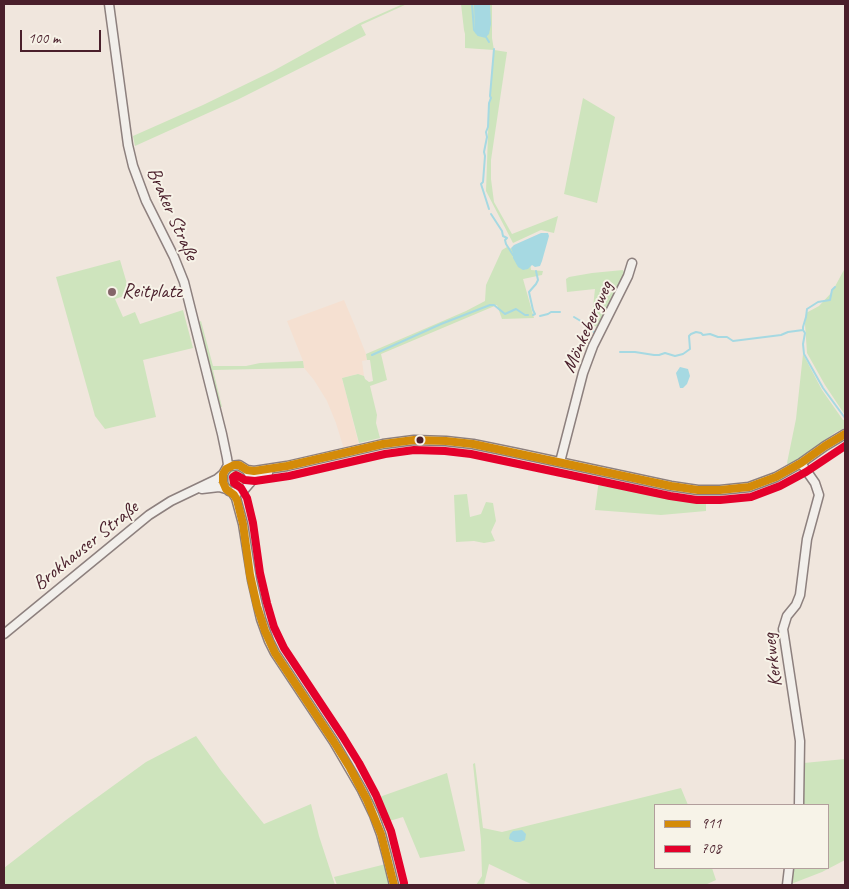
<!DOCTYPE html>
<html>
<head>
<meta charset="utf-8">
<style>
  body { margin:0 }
  #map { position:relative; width:849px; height:889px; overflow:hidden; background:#f0e6dd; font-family:Caveat,sans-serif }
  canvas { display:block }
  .frame { position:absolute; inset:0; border:5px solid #4a1f2b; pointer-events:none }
  .legend { position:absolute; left:654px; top:804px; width:175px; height:65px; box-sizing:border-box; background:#f7f3e8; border:1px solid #b29e9c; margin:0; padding:6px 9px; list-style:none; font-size:15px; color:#4a1f2b }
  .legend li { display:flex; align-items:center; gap:10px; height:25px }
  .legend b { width:25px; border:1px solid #b29e9c }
  .scale { position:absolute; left:20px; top:30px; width:81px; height:22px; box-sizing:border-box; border:2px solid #4a1f2b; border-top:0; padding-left:6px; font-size:15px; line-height:18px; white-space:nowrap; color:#4a1f2b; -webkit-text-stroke:4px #f7f3e8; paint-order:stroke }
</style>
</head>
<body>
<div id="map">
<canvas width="849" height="889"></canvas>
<div class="frame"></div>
<ul class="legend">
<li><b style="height:6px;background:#d48b09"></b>911</li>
<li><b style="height:6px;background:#e4002b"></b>708</li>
</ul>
<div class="scale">100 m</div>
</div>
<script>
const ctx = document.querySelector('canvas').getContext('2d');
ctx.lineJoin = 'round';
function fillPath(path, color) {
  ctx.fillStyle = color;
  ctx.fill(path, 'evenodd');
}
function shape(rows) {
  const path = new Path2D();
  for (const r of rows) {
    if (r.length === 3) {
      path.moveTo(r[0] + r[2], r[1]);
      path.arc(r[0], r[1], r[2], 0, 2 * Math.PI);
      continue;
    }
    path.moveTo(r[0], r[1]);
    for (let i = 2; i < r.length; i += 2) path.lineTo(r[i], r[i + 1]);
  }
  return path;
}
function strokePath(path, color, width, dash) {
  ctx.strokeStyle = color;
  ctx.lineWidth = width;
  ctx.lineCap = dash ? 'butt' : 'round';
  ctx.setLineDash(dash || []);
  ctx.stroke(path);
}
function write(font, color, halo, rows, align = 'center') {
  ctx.font = font + ' Caveat,sans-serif';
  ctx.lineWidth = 4;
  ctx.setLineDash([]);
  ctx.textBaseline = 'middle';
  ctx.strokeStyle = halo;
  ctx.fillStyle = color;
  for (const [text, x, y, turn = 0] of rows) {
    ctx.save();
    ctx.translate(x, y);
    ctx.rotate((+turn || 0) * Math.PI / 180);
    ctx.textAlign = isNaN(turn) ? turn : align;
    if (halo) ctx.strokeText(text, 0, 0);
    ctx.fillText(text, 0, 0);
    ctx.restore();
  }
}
const built = shape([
  [344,300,355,326,366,354,367,360,362,361,364,376,358,374,342,378,359,445,344,449,336,423,327,401,314,380,304,368,303,361,287,321]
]);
const green = shape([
  [403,4,407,4,361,25,366,35,239,99,135,146,133,136,203,105,273,71,360,23],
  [461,4,492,4,492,38,494,50,507,52,491,160,491,179,494,202,512,234,558,216,554,233,541,230,513,243,486,191,489,106,494,50,465,48,465,34,464,30],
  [583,98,615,117,597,203,564,194],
  [507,247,515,250,530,262,531,270,543,271,542,275,523,279,534,318,502,319,497,305,381,354,387,380,370,386,377,415,376,423,380,438,359,443,342,378,358,374,364,376,365,379,369,382,373,381,370,360,367,360,366,354,466,311,485,301,486,285,502,250],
  [120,260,130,294,115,299,123,317,135,312,140,324,183,310,193,348,143,360,156,417,105,429,95,416,56,277],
  [845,268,845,415,825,385,807,353,805,324,806,313,819,306,832,292],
  [623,270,625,275,599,327,591,325,595,289,567,292,566,279,569,277,592,273],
  [201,321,213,366,246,366,260,363,303,361,304,368,213,370,222,407,219,408,197,323],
  [803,354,822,390,843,420,845,420,845,428,836,432,799,459,788,465,787,463,796,419],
  [236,479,10],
  [599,479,661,493,706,500,706,511,661,515,595,510],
  [467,494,470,517,481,514,486,502,493,503,496,521,491,532,495,541,484,543,474,541,456,542,454,495],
  [196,736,222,772,264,824,311,804,319,836,335,885,4,885,4,868,66,820,146,762],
  [845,759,845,860,822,872,791,884,787,884,789,868,828,868,828,805,795,805,802,786,804,763],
  [475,763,483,828,502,832,681,788,688,805,655,805,655,868,712,868,716,880,705,885,533,885,489,864,484,885,476,885,482,876,481,840,473,764],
  [447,773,465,851,420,858,403,817,386,822,382,824,371,800],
  [386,864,390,885,337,885,334,877]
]);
const water = shape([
  [474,4,490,4,491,24,489,34,486,37,475,33],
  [541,233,548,233,549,236,542,261,540,266,535,267,532,265,528,269,523,270,518,267,513,258,513,253,511,248,514,245],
  [680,367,688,369,690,376,687,384,683,388,680,388,676,373],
  [522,830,526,834,525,840,520,842,515,842,509,839,510,834,513,831]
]);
const stream = shape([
  [472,4,474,30,478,35,486,37,489,42],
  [489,209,481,184,483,182,485,156,484,152,487,137,486,132,488,127,489,103,491,98,490,96,494,49],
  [491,214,502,231,503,236,507,238,505,240,506,244,513,255],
  [835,287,832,290,830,300,818,302,807,309,806,317,803,327,803,330,805,333,803,344,804,354,823,388,845,418],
  [533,315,535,314,533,310,529,292,536,284,538,280,536,271],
  [540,316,548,314,551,312,560,312],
  [574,317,589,326,594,332],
  [620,352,635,352,654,355,659,355,665,353,675,356,683,354,690,349,689,336,691,334,696,332,701,333,703,335,710,334,718,337,727,337,733,341,781,335,788,332,803,330],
  [372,355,441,324,490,305,494,305,505,314,516,309,525,315,528,315],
  [842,445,845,443],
  [810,467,837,448]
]);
const minor = shape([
  [109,4,128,145,133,166,146,201,174,257,184,282,222,434,227,458,228,465,226,469],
  [560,462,583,373,593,346,628,276,632,263],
  [247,470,254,471,287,466,383,444,414,440,446,441,473,444,517,453,671,486,698,490,720,490,749,487,776,477,801,463,825,446,845,434],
  [250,483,249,474,247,470,239,465,230,466,226,469,223,474,223,482,224,486,229,491,235,493,244,490,255,477,268,473],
  [202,489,219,487,226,489],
  [232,492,236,498,243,524,252,580,261,619,269,641,275,653,334,742,362,790,374,815,381,834,387,856,394,885],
  [4,634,149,515,171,501,217,479,223,474],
  [799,805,800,741,783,629,787,616,796,605,800,595,807,539,819,495,815,483,801,463],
  [787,885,789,868]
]);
const bus1 = shape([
  [394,885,381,834,367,800,350,768,334,742,275,653,265,631,257,606,250,575,243,524,237,500,234,495,226,489,223,482,223,474,226,469,234,465,239,465,247,470,254,471,287,466,383,444,414,440,446,441,473,444,671,486,698,490,720,490,749,487,776,477,801,463,825,446,845,434]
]);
const bus2 = shape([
  [404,883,391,831,376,795,359,763,343,737,284,648,274,627,267,603,260,573,253,523,247,498,241,488,234,483,233,477,236,475,245,480,255,481,289,476,385,454,414,450,445,451,471,454,670,496,697,500,720,500,751,497,780,486,806,472,845,446]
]);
const markers = [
  [112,292,5,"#846569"],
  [420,440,4.5,"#4a1f2b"]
];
const streetNames = [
  ["Braker Straße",172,214,66],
  ["Mönkebergweg",588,327,-66],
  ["Brokhauser Straße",86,546,-39],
  ["Kerkweg",773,660,-97]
];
const poiNames = [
  ["Reitplatz",122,292]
];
fillPath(built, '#f5e0d1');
fillPath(green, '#cee4bd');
fillPath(water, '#a6d9e2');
strokePath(stream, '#a6d9e2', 2);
strokePath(minor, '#8d807e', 11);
strokePath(minor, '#f2efeb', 8);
strokePath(bus1, '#d48b09', 8);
strokePath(bus2, '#e4002b', 8);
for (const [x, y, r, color] of markers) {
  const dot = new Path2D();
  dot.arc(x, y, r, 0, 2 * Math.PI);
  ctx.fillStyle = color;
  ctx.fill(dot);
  strokePath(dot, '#f7f3e8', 2);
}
write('20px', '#4a1f2b', '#f7f3e8', streetNames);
write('20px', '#4a1f2b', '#f7f3e8', poiNames, 'left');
</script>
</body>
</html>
